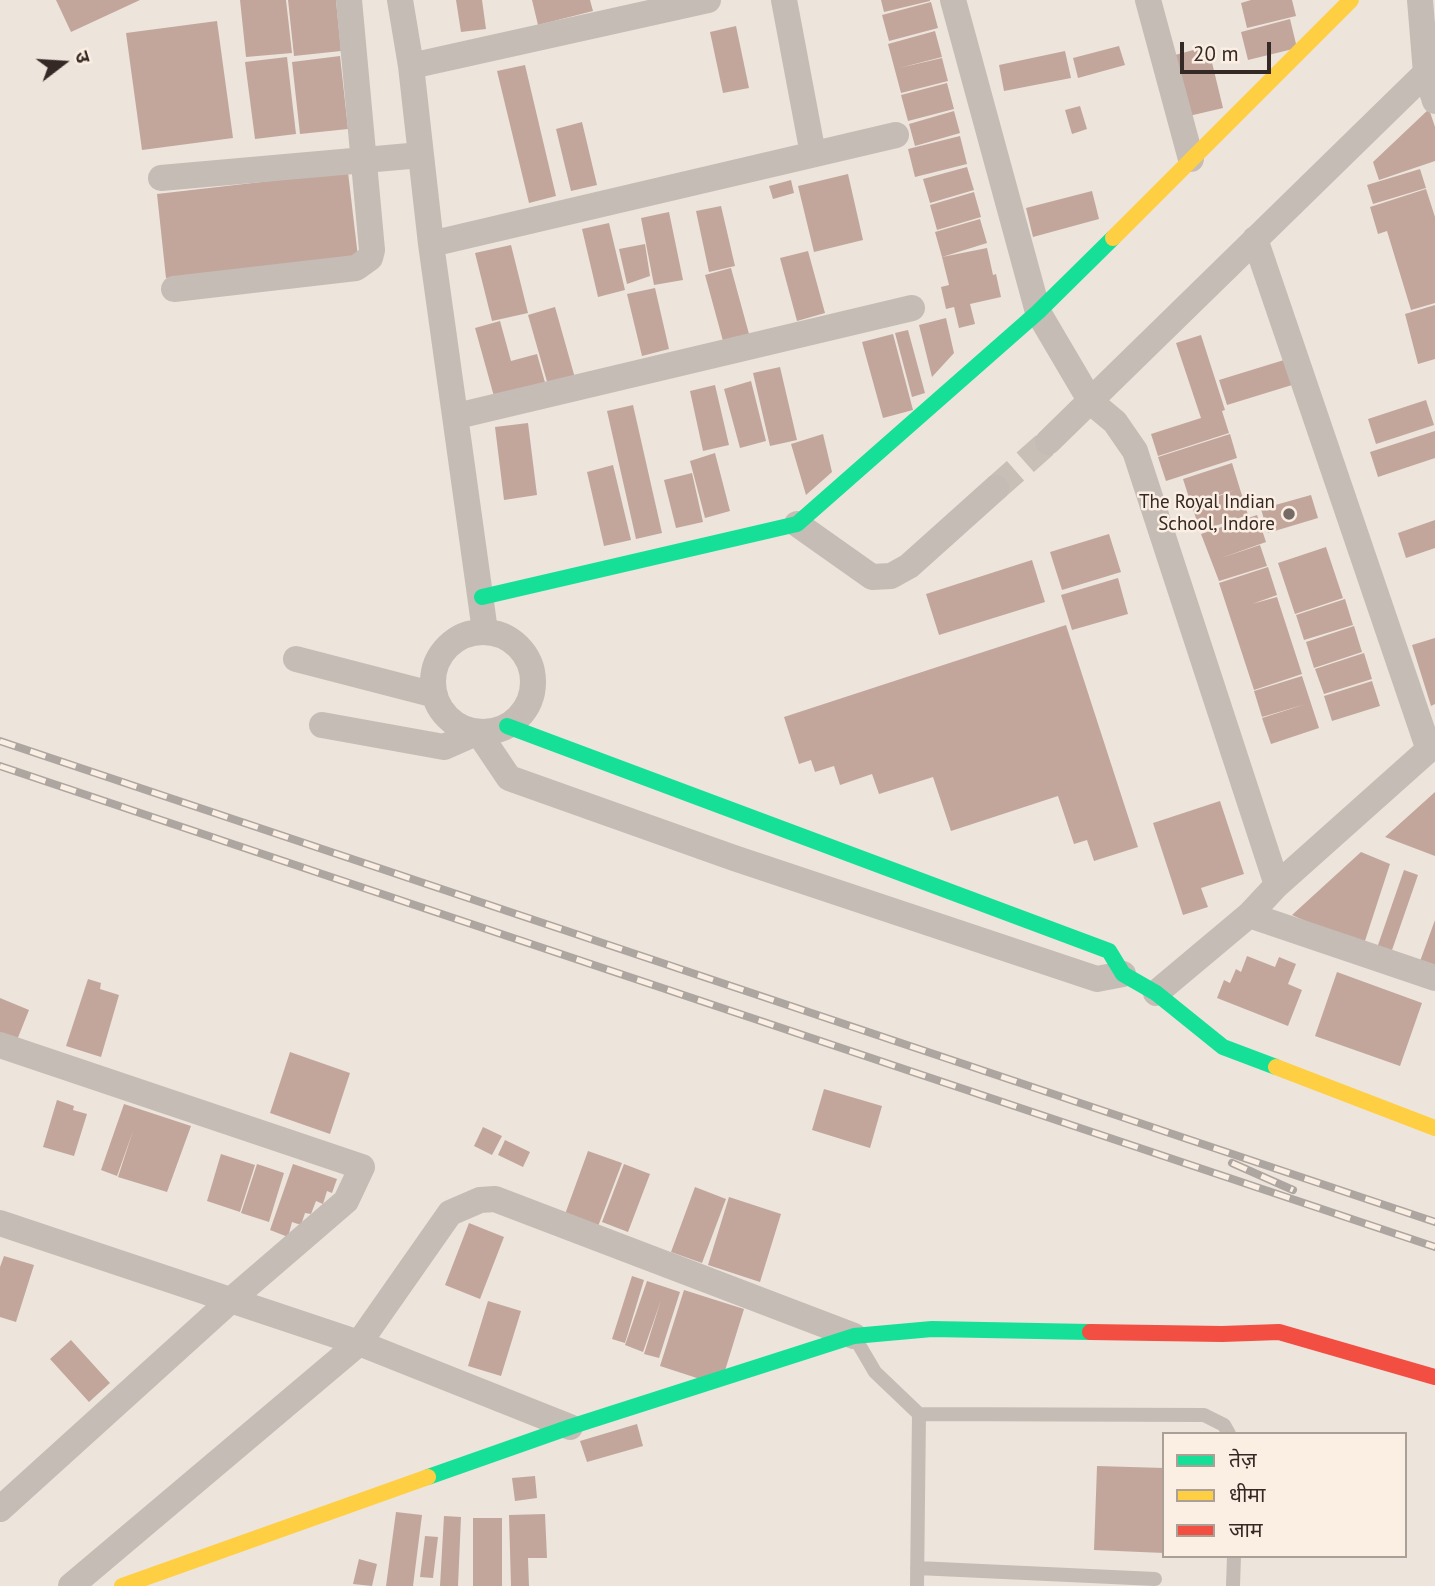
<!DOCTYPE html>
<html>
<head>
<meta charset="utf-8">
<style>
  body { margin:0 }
  #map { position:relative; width:1435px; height:1586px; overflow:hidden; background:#ede4dc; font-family:"PT Sans","Noto Sans Devanagari",sans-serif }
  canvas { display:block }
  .legend { position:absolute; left:1162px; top:1432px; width:245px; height:126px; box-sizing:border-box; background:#fbeee2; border:2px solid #ac9f96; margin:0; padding:9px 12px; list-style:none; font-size:21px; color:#352925 }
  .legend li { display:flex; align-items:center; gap:14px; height:35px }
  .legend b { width:35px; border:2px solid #ac9f96 }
  .north { position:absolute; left:28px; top:28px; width:70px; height:70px; -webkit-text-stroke:5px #fbeee2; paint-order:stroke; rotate:73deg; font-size:19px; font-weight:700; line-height:28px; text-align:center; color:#352925 }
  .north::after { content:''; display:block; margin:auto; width:24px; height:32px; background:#352925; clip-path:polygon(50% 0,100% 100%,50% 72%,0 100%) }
  .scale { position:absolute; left:1180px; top:42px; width:91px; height:32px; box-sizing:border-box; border:4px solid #352925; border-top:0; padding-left:9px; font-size:21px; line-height:24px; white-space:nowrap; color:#352925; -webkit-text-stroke:5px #fbeee2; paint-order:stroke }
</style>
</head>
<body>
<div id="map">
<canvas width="1435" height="1586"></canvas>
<ul class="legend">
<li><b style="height:9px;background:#16e098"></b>तेज़</li>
<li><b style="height:9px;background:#ffcf43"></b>धीमा</li>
<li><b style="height:9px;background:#f24e42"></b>जाम</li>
</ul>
<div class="north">उ</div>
<div class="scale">20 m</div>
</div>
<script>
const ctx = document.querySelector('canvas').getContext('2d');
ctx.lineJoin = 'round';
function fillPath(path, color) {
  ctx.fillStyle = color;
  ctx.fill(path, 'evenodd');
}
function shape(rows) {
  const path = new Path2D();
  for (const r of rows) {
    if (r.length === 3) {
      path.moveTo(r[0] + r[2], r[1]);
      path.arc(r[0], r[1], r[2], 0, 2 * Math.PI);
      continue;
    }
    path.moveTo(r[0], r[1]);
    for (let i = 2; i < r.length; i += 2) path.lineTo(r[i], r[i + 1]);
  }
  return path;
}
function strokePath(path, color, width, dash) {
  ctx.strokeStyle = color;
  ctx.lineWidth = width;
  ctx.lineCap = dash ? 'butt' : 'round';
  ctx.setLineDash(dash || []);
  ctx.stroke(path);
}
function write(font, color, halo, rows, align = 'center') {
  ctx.font = font + ' "PT Sans",sans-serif';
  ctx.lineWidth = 5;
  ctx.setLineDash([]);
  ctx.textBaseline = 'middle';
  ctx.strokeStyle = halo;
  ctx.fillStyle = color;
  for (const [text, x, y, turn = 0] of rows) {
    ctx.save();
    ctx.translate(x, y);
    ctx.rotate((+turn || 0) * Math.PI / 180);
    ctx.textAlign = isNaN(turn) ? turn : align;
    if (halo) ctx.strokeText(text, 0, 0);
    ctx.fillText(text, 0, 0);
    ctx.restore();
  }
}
const building = shape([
  [56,0,140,0,71,32],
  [240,0,286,0,292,53,246,57],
  [288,0,336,0,341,51,294,56],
  [456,0,482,0,486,29,461,32],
  [532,0,590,0,593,11,538,25],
  [881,0,930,0,930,1,884,12],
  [1251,0,1292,0,1296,16,1247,28,1241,3],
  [931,2,938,28,889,41,882,15],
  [1290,19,1297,48,1248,60,1241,32],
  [217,21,233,138,142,150,126,33],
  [736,26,749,88,723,93,710,32],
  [935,31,942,57,899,68,942,58,948,81,901,93,888,44],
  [1119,46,1125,65,1078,78,1073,58],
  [1208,46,1223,108,1189,116,1175,55],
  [1065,51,1071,78,1004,91,999,65],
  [340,56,348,129,300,134,292,62],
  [287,57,296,134,255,139,245,62],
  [525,65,556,196,529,203,497,71],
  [947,83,954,109,908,121,901,95],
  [1080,106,1087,129,1072,134,1065,110],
  [1429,109,1435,127,1435,161,1379,180,1373,162],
  [954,111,960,133,915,146,909,124],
  [582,122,597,185,571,191,556,129],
  [960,136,967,164,915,177,908,149],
  [967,167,974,190,930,203,923,179],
  [1420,169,1426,188,1373,204,1367,185],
  [348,172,358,257,166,278,157,194],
  [848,174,863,240,814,252,798,186],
  [791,180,794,193,773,199,769,186],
  [1426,189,1435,217,1435,303,1411,310,1387,231,1378,234,1370,207],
  [1092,191,1099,219,1033,237,1026,208],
  [974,192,981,217,937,230,930,205],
  [721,206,735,266,709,272,696,211],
  [669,212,683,280,654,285,641,218],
  [980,219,987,243,942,257,935,232],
  [609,223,625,290,598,297,582,229],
  [645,244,650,276,627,284,619,249],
  [511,245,528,313,492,321,475,253],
  [987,248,993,275,996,274,1001,297,970,304,975,324,959,328,954,307,946,309,941,287,949,285,942,257],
  [808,251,825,313,797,321,780,258],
  [731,268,749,334,723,341,705,275],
  [655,288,669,349,642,356,627,294],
  [1435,305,1435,359,1418,364,1405,314],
  [555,307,575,378,548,385,528,315],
  [946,318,954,353,932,377,919,325],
  [500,321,511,361,537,354,546,386,495,400,475,328],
  [908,330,925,393,912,397,895,333],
  [893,334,913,410,883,418,862,342],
  [1201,335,1225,410,1222,411,1229,433,1158,456,1151,434,1201,418,1176,343],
  [1284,360,1292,385,1227,405,1219,380],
  [780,367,797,440,770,446,753,373],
  [751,381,766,441,740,448,724,389],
  [715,385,729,445,703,451,690,391],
  [1426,400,1434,425,1376,444,1368,419],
  [633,405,662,533,636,539,607,411],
  [528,423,537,495,504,500,495,427],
  [1435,431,1435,458,1378,477,1370,452],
  [823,434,832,472,806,495,791,444],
  [1230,434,1237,458,1166,481,1158,457],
  [715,453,730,511,705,518,690,461],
  [1232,463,1248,515,1200,531,1192,506,1235,490,1191,504,1183,479],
  [613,465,631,540,604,546,587,472],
  [692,473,703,522,676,528,664,480],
  [1311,495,1318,518,1268,533,1261,509],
  [1257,515,1266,542,1221,558,1260,545,1267,566,1219,581,1201,534],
  [1435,520,1435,548,1406,558,1398,533],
  [1109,534,1121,572,1062,590,1050,552],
  [1326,547,1343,598,1295,614,1278,563],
  [1032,560,1045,602,939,635,926,594],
  [1268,567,1277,595,1252,604,1277,597,1302,674,1254,690,1219,583],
  [1118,578,1128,614,1072,630,1061,595],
  [1345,599,1353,625,1304,640,1296,615],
  [1066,625,1138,847,1094,861,1087,840,1074,844,1058,796,951,831,933,777,879,794,872,774,840,785,834,766,815,772,811,760,799,764,784,717],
  [1354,626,1362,652,1314,668,1306,642],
  [1435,638,1435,704,1431,706,1412,645],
  [1364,653,1372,679,1324,694,1315,669],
  [1302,676,1319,728,1271,744,1262,718,1306,704,1262,717,1254,691],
  [1372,681,1380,706,1332,721,1324,696],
  [1435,792,1435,856,1385,837],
  [1220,801,1244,874,1201,888,1208,907,1183,915,1153,823],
  [1361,852,1390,864,1363,947,1292,915],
  [1404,870,1418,875,1391,953,1377,948],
  [1435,920,1435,970,1419,964],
  [1247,956,1275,967,1279,957,1296,964,1288,984,1302,990,1288,1026,1217,998,1224,980,1230,983,1236,969,1241,972],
  [1337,972,1422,1003,1400,1066,1315,1036],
  [88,979,101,983,100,989,119,995,101,1057,66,1046],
  [0,998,29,1010,17,1040,0,1033],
  [290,1052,350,1073,330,1134,270,1113],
  [824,1089,882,1106,870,1148,812,1130],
  [57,1100,74,1106,73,1110,87,1114,74,1156,43,1147],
  [124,1104,191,1126,167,1192,118,1177,133,1131,117,1176,101,1170],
  [483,1127,502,1136,492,1155,474,1146],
  [505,1140,530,1152,523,1167,498,1155],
  [588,1151,622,1163,597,1229,564,1217],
  [221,1154,255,1165,240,1212,207,1201],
  [257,1164,284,1173,269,1222,241,1213],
  [293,1164,337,1179,332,1193,327,1191,323,1204,316,1201,311,1214,305,1213,301,1225,292,1222,288,1237,270,1230],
  [624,1164,650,1174,628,1232,602,1222],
  [695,1187,726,1199,702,1263,671,1252],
  [729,1197,781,1214,760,1282,708,1265],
  [469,1223,504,1237,480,1299,445,1285],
  [4,1256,34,1265,16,1322,0,1317,0,1267],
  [632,1276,644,1280,625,1343,612,1339],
  [647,1281,680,1292,659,1358,644,1354,661,1300,643,1352,625,1345],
  [684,1290,744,1309,723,1377,703,1380,660,1366],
  [488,1301,521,1311,501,1376,468,1366],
  [71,1340,110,1383,89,1402,50,1359],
  [637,1424,643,1446,587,1462,580,1441],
  [1097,1466,1164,1468,1164,1553,1094,1550],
  [535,1476,537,1498,515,1501,512,1478],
  [396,1512,422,1515,413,1586,386,1586],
  [545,1514,547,1558,528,1558,529,1586,511,1586,509,1515],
  [444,1516,461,1517,458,1586,440,1586],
  [473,1518,502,1518,502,1586,473,1586],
  [425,1536,438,1537,433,1578,420,1577],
  [359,1559,377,1564,372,1586,353,1584]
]);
const streetTunnel = shape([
  [996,488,1048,442]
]);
const lane = shape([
  [855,1338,875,1372,919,1414,917,1586],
  [919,1414,1204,1415,1224,1425,1229,1434],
  [917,1568,1155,1579],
  [1233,1586,1234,1556]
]);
const street = shape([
  [400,0,411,66,431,244,485,631],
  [784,0,813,154],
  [953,0,1038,312,1091,402,1115,422,1135,451,1277,885],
  [1148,0,1191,159],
  [1420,0,1426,73,1435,101],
  [411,66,708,0],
  [161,178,421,155],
  [1255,239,1429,750],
  [431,244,896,135],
  [174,289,356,268,370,258,372,250,349,0],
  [457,416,912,308],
  [1048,442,1435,64],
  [797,524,872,577,891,576,909,566,996,488],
  [483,682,50],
  [296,659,435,695],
  [322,725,444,747,478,732,509,778,734,858,1097,979,1123,974],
  [1249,915,1435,978],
  [1156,993,1249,915,1277,885,1435,744],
  [0,1045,362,1167,346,1201,231,1300,0,1509],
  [0,1223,359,1343,570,1427],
  [71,1586,359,1343,450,1213,480,1200,495,1199,854,1336]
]);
const fast = shape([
  [482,597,797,524,1038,312,1113,238],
  [507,726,1109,951,1123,974,1156,993,1223,1047,1276,1067],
  [428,1477,570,1427,854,1336,932,1329,1090,1332]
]);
const slow = shape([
  [1113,238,1351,0],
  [1276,1067,1435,1128],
  [122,1586,428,1477]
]);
const jam = shape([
  [1090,1332,1222,1334,1279,1332,1435,1377]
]);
const rail = shape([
  [0,741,1435,1222],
  [0,766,1435,1247],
  [1232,1163,1293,1190]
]);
const markers = [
  [1289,514,7,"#756a65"]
];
const poiNames = [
  ["The Royal Indian",1275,503],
  ["School, Indore",1275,525]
];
fillPath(building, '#c2a69c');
strokePath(streetTunnel, '#c8bfb7', 26, [26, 13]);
strokePath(lane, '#c5bcb6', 14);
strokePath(street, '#c5bcb6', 26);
strokePath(fast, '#16e098', 16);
strokePath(slow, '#ffcf43', 16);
strokePath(jam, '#f24e42', 16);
strokePath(rail, '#ada5a0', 8);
strokePath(rail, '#fbeee2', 5, [16]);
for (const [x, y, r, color] of markers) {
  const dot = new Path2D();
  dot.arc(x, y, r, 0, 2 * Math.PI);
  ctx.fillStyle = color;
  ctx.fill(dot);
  strokePath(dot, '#fbeee2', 2.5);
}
write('19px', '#352925', '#fbeee2', poiNames, 'right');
</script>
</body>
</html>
